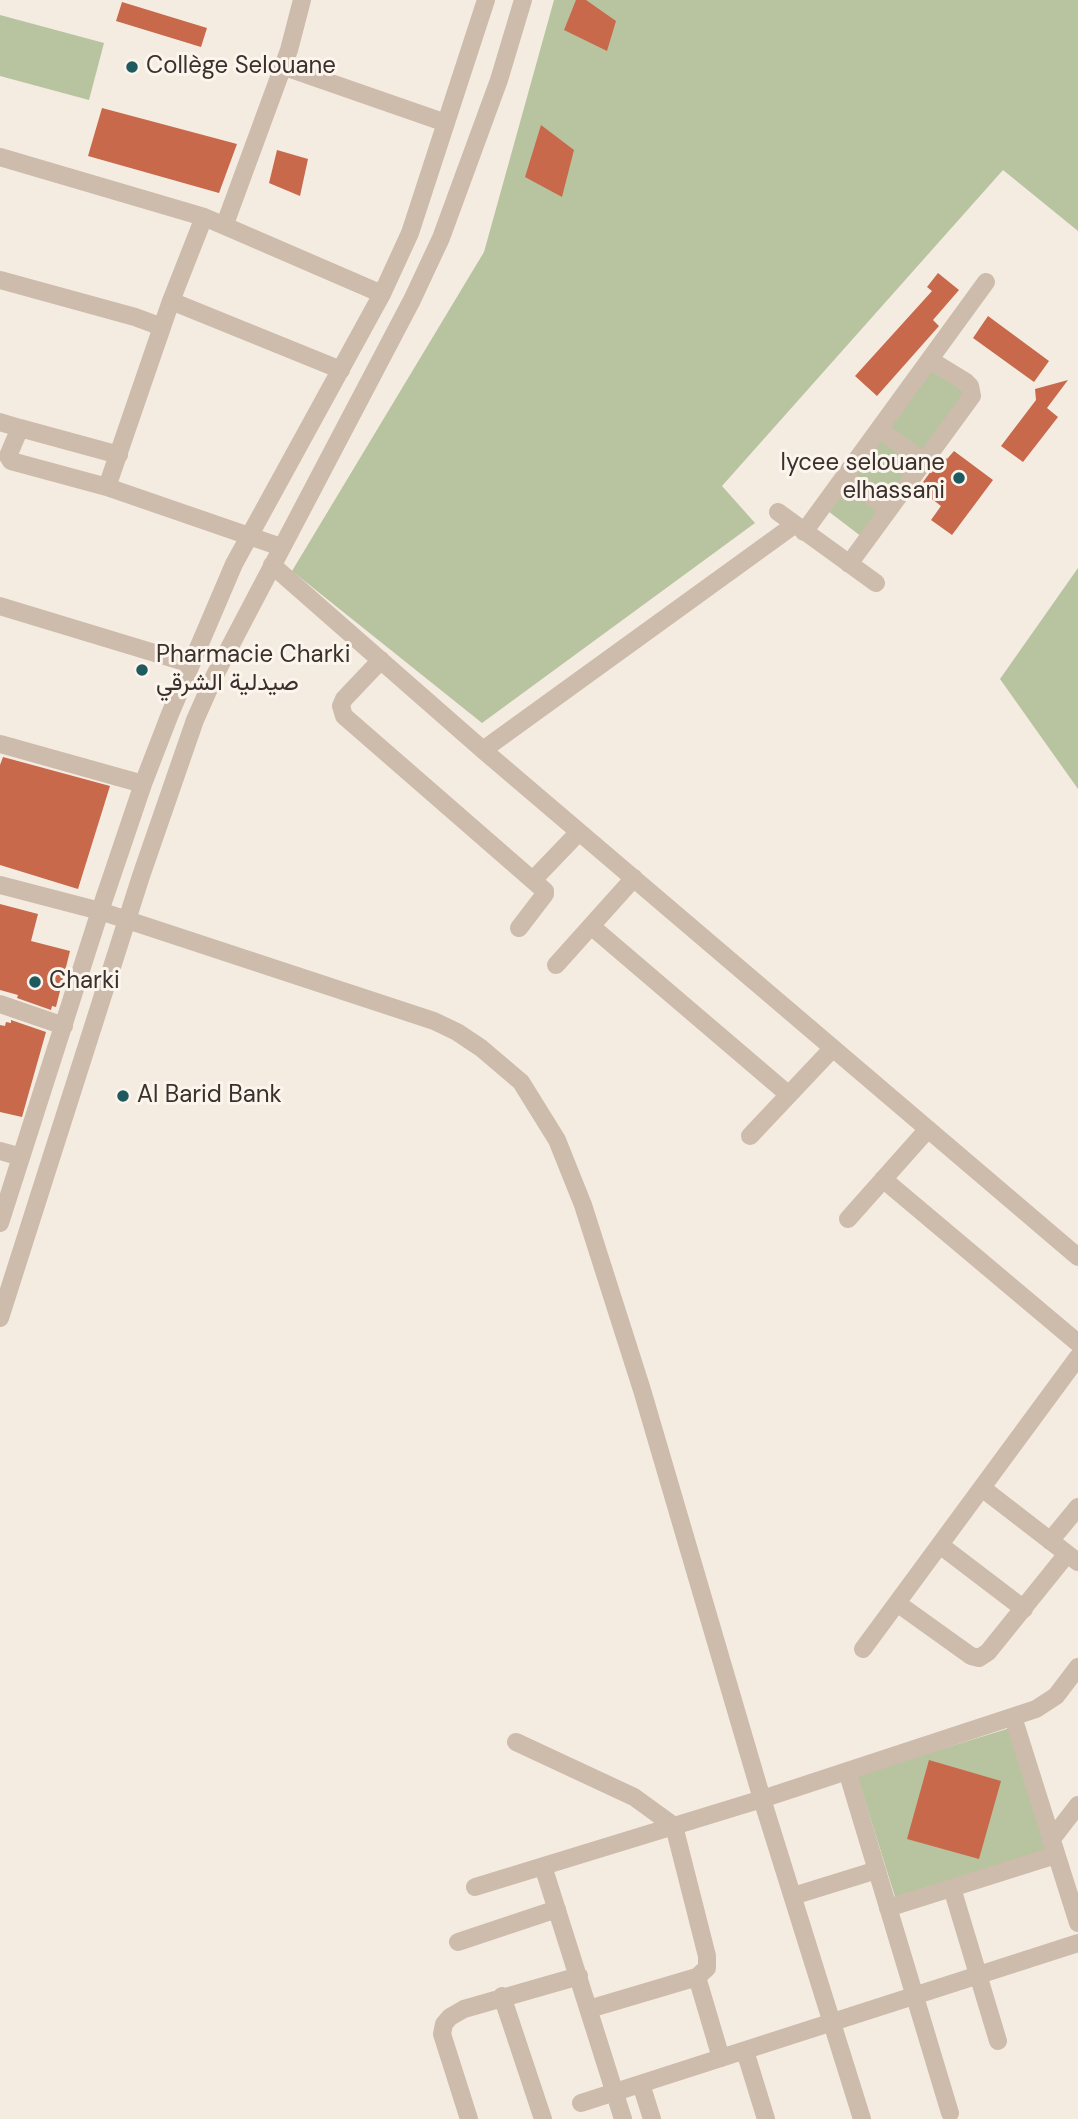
<!DOCTYPE html>
<html>
<head>
<meta charset="utf-8">
<style>
  body { margin:0 }
  canvas { display:block; background:#f4ebe1 }
</style>
</head>
<body>
<canvas width="1078" height="2119"></canvas>
<script>
const ctx = document.querySelector('canvas').getContext('2d');
ctx.lineJoin = 'round';
function fillPath(path, color) {
  ctx.fillStyle = color;
  ctx.fill(path, 'evenodd');
}
function shape(rows) {
  const path = new Path2D();
  for (const r of rows) {
    path.moveTo(r[0], r[1]);
    for (let i = 2; i < r.length; i += 2) path.lineTo(r[i], r[i + 1]);
  }
  return path;
}
function strokePath(path, color, width, dash) {
  ctx.strokeStyle = color;
  ctx.lineWidth = width;
  ctx.lineCap = dash ? 'butt' : 'round';
  ctx.setLineDash(dash || []);
  ctx.stroke(path);
}
function write(font, color, halo, rows, align = 'center') {
  ctx.font = font + ' "DM Sans",Vazirmatn,sans-serif';
  ctx.lineWidth = 6;
  ctx.setLineDash([]);
  ctx.textBaseline = 'middle';
  ctx.strokeStyle = halo;
  ctx.fillStyle = color;
  for (const [text, x, y, turn = 0] of rows) {
    ctx.save();
    ctx.translate(x, y);
    ctx.rotate((+turn || 0) * Math.PI / 180);
    ctx.textAlign = isNaN(turn) ? turn : align;
    if (halo) ctx.strokeText(text, 0, 0);
    ctx.fillText(text, 0, 0);
    ctx.restore();
  }
}
const green = shape([
  [554,0,1078,0,1078,231,1003,170,722,486,755,523,482,723,292,571,484,252],
  [0,15,104,43,89,100,0,76],
  [931,368,966,393,922,454,887,428],
  [880,436,915,462,887,500,852,474],
  [848,485,882,510,862,537,828,511],
  [1078,568,1078,789,1000,679],
  [1010,1728,1048,1853,896,1900,857,1775]
]);
const building = shape([
  [576,0,586,0,616,21,607,51,564,30],
  [122,2,207,28,201,47,116,21],
  [102,108,237,144,219,193,88,156],
  [541,125,574,150,562,197,525,177],
  [277,150,308,159,300,196,269,183],
  [938,273,959,290,933,320,939,326,877,396,855,376,932,291,927,287],
  [988,316,1049,361,1034,382,973,338],
  [1068,380,1047,408,1058,417,1023,462,1001,446,1036,400,1035,389],
  [954,451,993,480,952,535,931,520,941,506,923,492,928,485,923,482,942,456,947,459],
  [3,757,110,786,78,889,0,865,0,765],
  [0,904,38,914,31,941,70,951,56,1007,52,1006,51,1010,17,998,18,995,0,990],
  [11,1020,46,1032,22,1117,0,1112,0,1025,5,1026,6,1022,11,1023],
  [929,1760,1001,1781,979,1859,907,1839]
]);
const minor = shape([
  [282,66,446,123],
  [0,157,204,217,382,294],
  [225,224,289,50,302,0],
  [0,280,135,317,162,327,107,487],
  [171,301,204,217],
  [162,327,171,301,341,370],
  [0,422,20,428,8,456,11,461,107,487,281,547],
  [20,428,119,455],
  [879,429,924,462],
  [845,477,889,509],
  [778,512,876,583],
  [804,532,986,282],
  [849,564,972,396,970,386,966,382,930,360],
  [272,565,483,750,1078,1257],
  [0,606,191,664],
  [381,660,344,699,341,706,344,716,545,891,545,894,519,928],
  [0,744,143,784],
  [483,750,794,525],
  [533,880,579,832],
  [0,885,100,911,434,1021,457,1032,481,1048,521,1082,557,1140,583,1205,642,1390,762,1799,862,2119],
  [591,926,789,1095],
  [556,965,634,878],
  [0,1004,64,1026],
  [750,1136,833,1048],
  [0,1151,21,1157],
  [883,1179,1078,1343],
  [848,1219,928,1129],
  [0,1223,100,911,143,784,170,714,234,564,382,294,410,233,486,0],
  [0,1318,141,876,195,720,215,675,412,300,441,238,499,80,523,0],
  [982,1488,1078,1562],
  [1050,1541,1078,1507],
  [940,1545,1024,1609],
  [897,1603,971,1656,979,1658,988,1652,1067,1554],
  [863,1649,1078,1357],
  [1013,1717,1078,1923],
  [516,1742,634,1797,674,1826,707,1956,707,1968,697,1977,589,2009],
  [847,1771,950,2113],
  [1051,1840,1078,1805],
  [543,1866,623,2119],
  [475,1887,762,1799,1036,1709,1056,1696,1078,1667],
  [952,1888,998,2041],
  [793,1896,877,1870],
  [888,1908,1056,1855],
  [458,1942,557,1909],
  [697,1977,721,2058],
  [502,1996,543,2119],
  [745,2051,766,2119],
  [641,2084,652,2119],
  [581,2103,1078,1943],
  [469,2119,442,2034,444,2024,450,2017,464,2009,579,1976]
]);
const markers = [
  [132,67,7,"#1f5a5e"],
  [959,478,7,"#1f5a5e"],
  [142,670,7,"#1f5a5e"],
  [35,982,7,"#1f5a5e"],
  [123,1096,7,"#1f5a5e"]
];
const poiNames = [
  ["Collège Selouane",146,67],
  ["lycee selouane",945,464,"right"],
  ["elhassani",945,492,"right"],
  ["Pharmacie Charki",156,656],
  ["صيدلية الشرقي",156,684],
  ["Charki",49,982],
  ["Al Barid Bank",137,1096]
];
fillPath(green, '#b8c4a0');
fillPath(building, '#c8694b');
strokePath(minor, '#cdbbac', 18);
for (const [x, y, r, color] of markers) {
  const dot = new Path2D();
  dot.arc(x, y, r, 0, 2 * Math.PI);
  ctx.fillStyle = color;
  ctx.fill(dot);
  strokePath(dot, '#fbf5ee', 2.5);
}
write('24px', '#3b302b', '#fbf5ee', poiNames, 'left');
</script>
</body>
</html>
